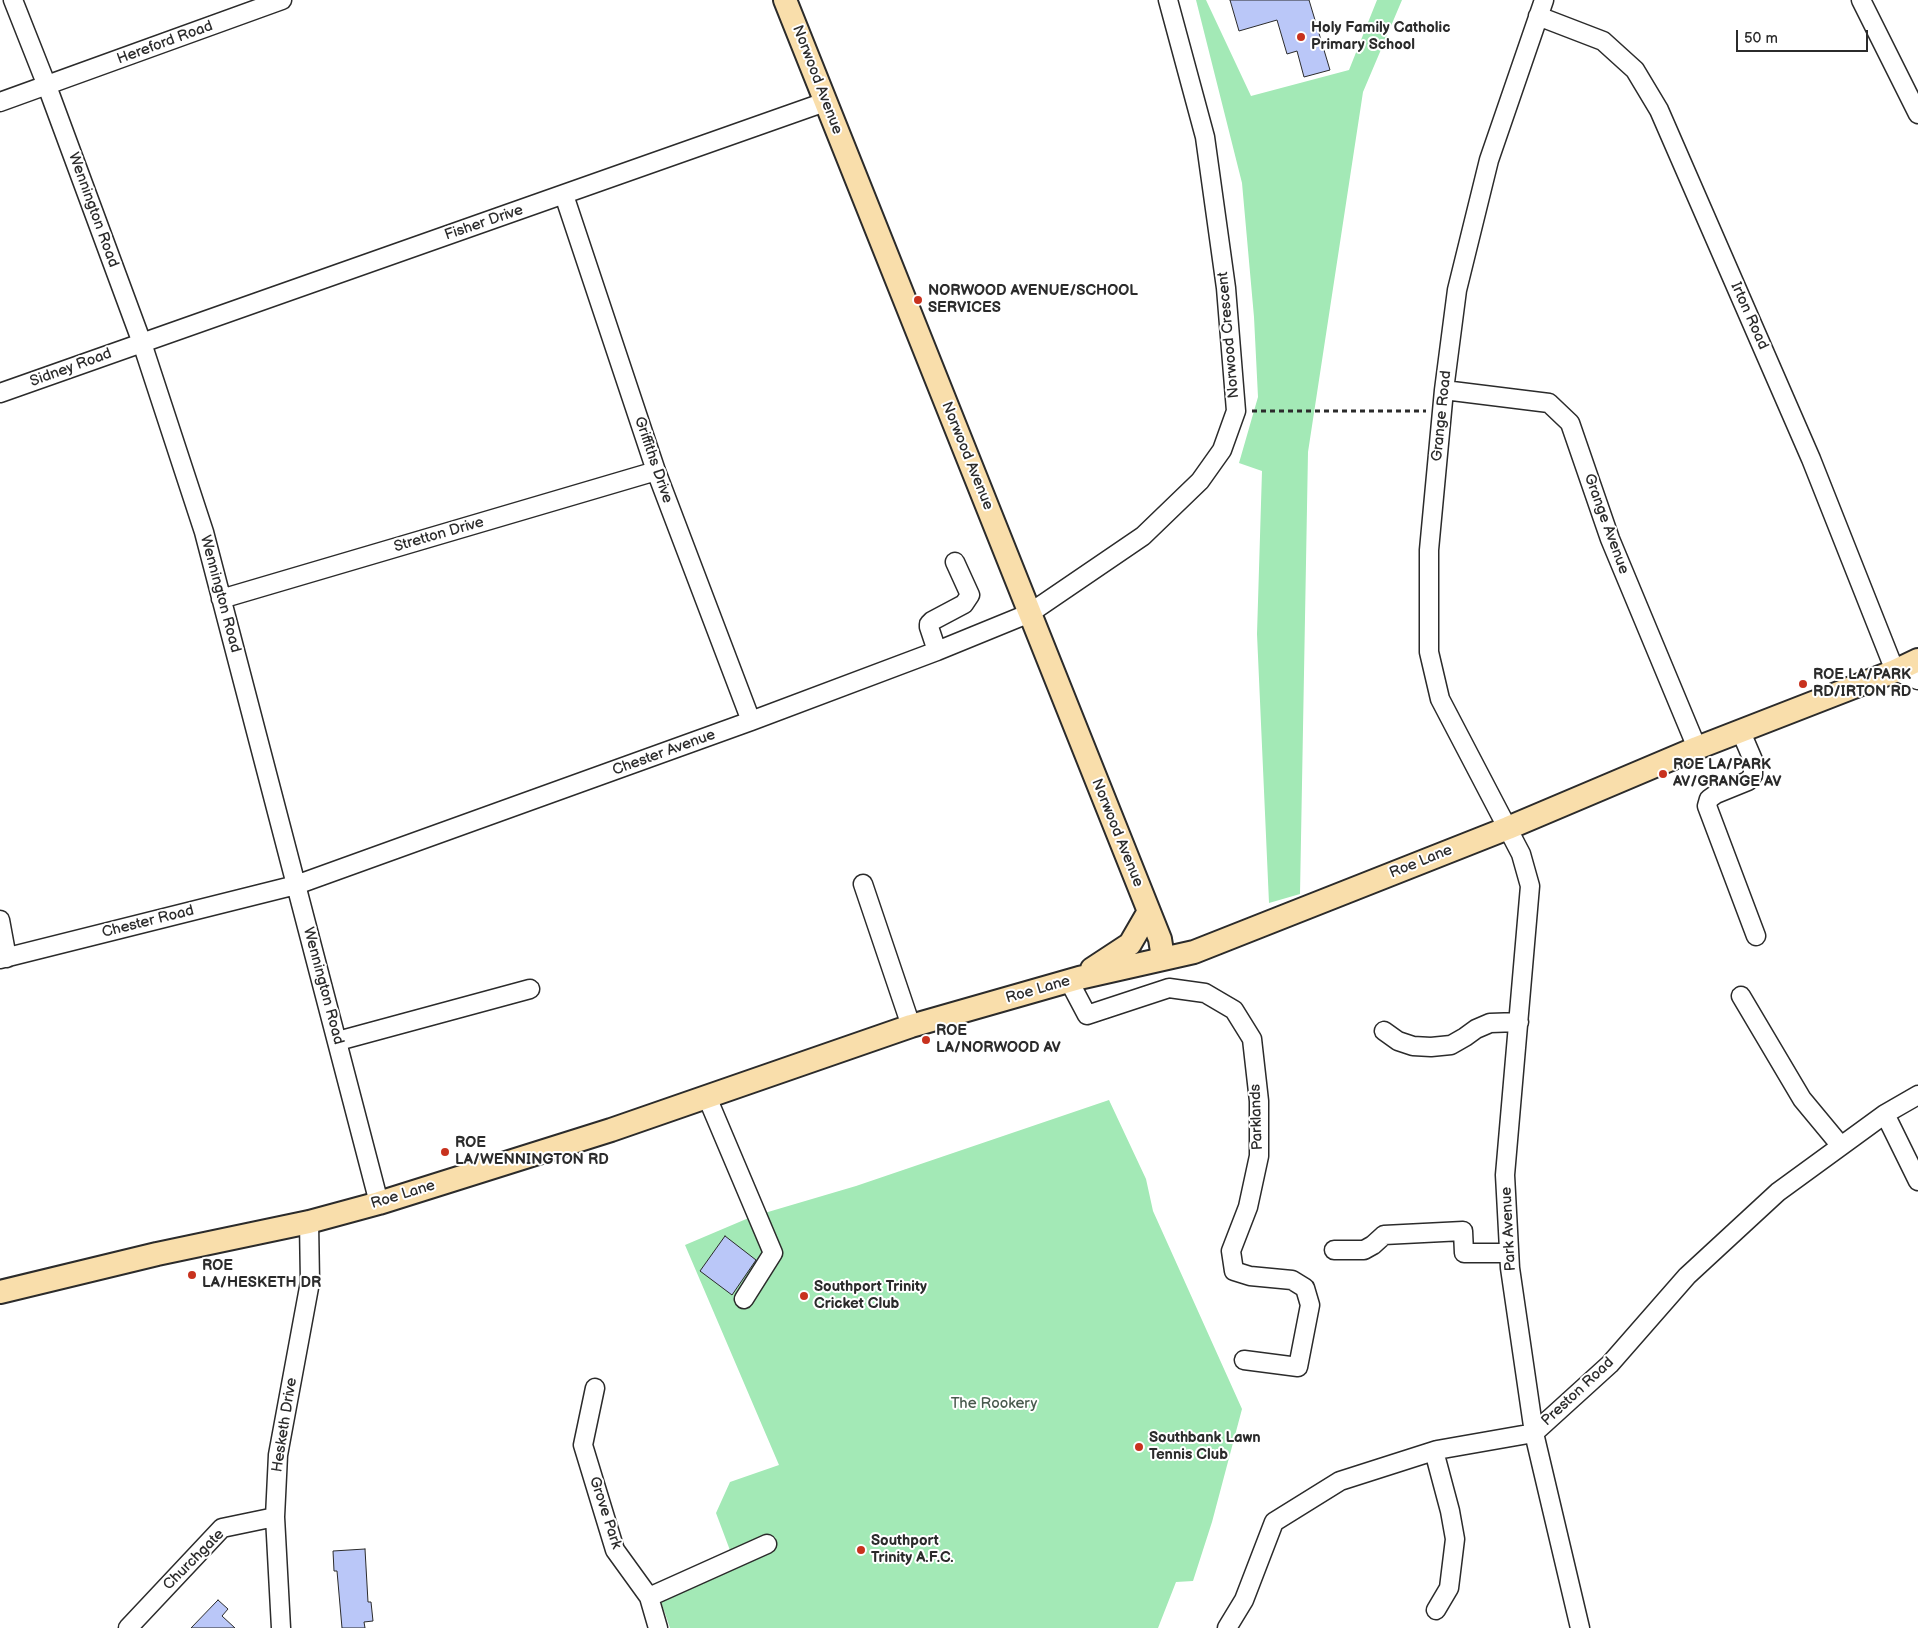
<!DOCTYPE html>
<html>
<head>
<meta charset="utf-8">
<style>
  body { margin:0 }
  #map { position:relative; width:1918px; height:1628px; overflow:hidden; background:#fff; font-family:"Balsamiq Sans",sans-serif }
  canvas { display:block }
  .scale { position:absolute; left:1736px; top:30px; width:132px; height:22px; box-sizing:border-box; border:2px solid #2b2b2b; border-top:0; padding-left:6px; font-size:15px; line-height:18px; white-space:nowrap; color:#2b2b2b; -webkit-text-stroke:4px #fff; paint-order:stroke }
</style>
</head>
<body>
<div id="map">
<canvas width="1918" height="1628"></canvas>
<div class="scale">50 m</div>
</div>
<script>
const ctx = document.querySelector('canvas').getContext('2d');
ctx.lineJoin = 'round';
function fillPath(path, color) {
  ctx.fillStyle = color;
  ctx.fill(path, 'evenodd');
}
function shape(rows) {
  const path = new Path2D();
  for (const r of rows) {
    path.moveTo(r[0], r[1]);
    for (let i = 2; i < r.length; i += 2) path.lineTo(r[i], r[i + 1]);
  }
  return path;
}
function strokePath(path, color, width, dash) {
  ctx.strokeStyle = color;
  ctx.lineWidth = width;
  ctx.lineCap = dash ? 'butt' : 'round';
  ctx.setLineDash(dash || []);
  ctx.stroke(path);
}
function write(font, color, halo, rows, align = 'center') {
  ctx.font = font + ' "Balsamiq Sans",sans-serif';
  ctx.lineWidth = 4;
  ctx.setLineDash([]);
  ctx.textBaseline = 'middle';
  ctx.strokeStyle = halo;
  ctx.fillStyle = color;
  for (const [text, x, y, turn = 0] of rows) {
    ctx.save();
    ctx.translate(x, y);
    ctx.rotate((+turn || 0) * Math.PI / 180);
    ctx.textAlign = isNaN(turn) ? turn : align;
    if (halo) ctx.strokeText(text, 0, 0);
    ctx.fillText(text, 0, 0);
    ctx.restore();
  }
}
const green = shape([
  [1196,0,1206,0,1251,96,1349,70,1377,0,1402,0,1363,92,1308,452,1300,894,1269,903,1257,634,1262,471,1239,463,1258,397,1254,317,1242,183],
  [1109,1100,1146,1179,1153,1211,1242,1409,1212,1522,1193,1581,1176,1582,1158,1628,670,1628,659,1596,653,1584,731,1553,716,1513,730,1482,779,1465,685,1245,751,1217,856,1186]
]);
const building = shape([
  [1230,0,1309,0,1330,70,1304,77,1297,51,1287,54,1277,20,1239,31,1230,0],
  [725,1236,756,1260,732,1295,700,1271,725,1236],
  [365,1549,368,1602,371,1602,373,1621,364,1622,365,1628,342,1628,337,1571,334,1571,333,1551,365,1549],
  [218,1600,228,1609,222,1616,235,1628,191,1628,218,1600]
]);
const path = shape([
  [1252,411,1426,411]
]);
const minor = shape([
  [13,0,47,86,142,343,204,532,379,1203],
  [1544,0,1489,160,1457,290,1444,390,1429,550,1429,652,1440,699,1521,854,1530,886,1505,1175,1510,1268,1534,1433,1580,1628],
  [1861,0,1918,114],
  [1538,16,1603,41,1635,70,1659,110,1811,459,1895,671,1918,680],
  [0,102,282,0],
  [564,195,656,471,751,721],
  [1444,390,1549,403,1570,423,1610,539,1697,748],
  [0,393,825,102],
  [221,599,656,471],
  [937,651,929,627,929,624,932,621,964,604,970,595,955,562],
  [1741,732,1753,760,1753,775,1748,781,1716,794,1709,799,1707,806,1756,936],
  [863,884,911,1026],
  [0,920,7,958],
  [0,959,296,885,751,721,937,651,1030,613,1143,536,1200,481,1222,450,1236,411,1226,288,1205,137,1168,0],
  [1069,981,1087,1015,1169,988,1205,993,1234,1010,1252,1039,1259,1101,1259,1156,1248,1207,1231,1251,1234,1271,1250,1276,1292,1280,1305,1288,1310,1305,1298,1367,1244,1360],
  [1741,996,1802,1099,1841,1146],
  [1384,1031,1398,1041,1413,1046,1431,1047,1451,1045,1465,1037,1476,1029,1490,1023,1519,1022],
  [338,1041,530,989],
  [707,1097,773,1253,744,1299],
  [1885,1114,1918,1181],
  [1334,1250,1364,1250,1373,1245,1384,1235,1463,1231,1464,1253,1509,1253],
  [595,1388,583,1445,615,1550,649,1597,658,1628],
  [1434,1451,1450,1511,1455,1539,1449,1588,1436,1610],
  [649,1597,767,1544],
  [128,1628,222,1528,275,1517],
  [281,1628,275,1517,278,1455,310,1282,309,1222],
  [1227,1628,1244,1600,1274,1522,1340,1481,1437,1450,1534,1433,1610,1364,1687,1276,1778,1192,1885,1114,1918,1095]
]);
const major = shape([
  [785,0,1160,939,1163,958],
  [1092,969,1130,944,1148,913],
  [0,1292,157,1254,309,1222,379,1203,611,1130,911,1026,1079,978,1194,952,1508,828,1697,748,1895,671,1918,660]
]);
const markers = [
  [1301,37,5,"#c8321e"],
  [918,300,5,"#c8321e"],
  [1803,684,5,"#c8321e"],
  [1663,774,5,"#c8321e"],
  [926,1040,5,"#c8321e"],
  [445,1152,5,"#c8321e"],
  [192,1275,5,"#c8321e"],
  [804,1296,5,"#c8321e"],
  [1139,1447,5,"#c8321e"],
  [861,1550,5,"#c8321e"]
];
const poiNames = [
  ["Holy Family Catholic",1311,28],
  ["Primary School",1311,45],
  ["NORWOOD AVENUE/SCHOOL",928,291],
  ["SERVICES",928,308],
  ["ROE LA/PARK",1813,675],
  ["RD/IRTON RD",1813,692],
  ["ROE LA/PARK",1673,765],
  ["AV/GRANGE AV",1673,782],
  ["ROE",936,1031],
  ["LA/NORWOOD AV",936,1048],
  ["ROE",455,1143],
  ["LA/WENNINGTON RD",455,1160],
  ["ROE",202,1266],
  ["LA/HESKETH DR",202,1283],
  ["Southport Trinity",814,1287],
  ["Cricket Club",814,1304],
  ["Southbank Lawn",1149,1438],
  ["Tennis Club",1149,1455],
  ["Southport",871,1541],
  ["Trinity A.F.C.",871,1558]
];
const streetNames = [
  ["Hereford Road",165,43,-20],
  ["Norwood Avenue",817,80,69],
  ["Wennington Road",93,210,70],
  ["Fisher Drive",484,223,-19],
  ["Irton Road",1749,316,66],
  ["Norwood Crescent",1229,335,-95],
  ["Sidney Road",71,368,-20],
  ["Grange Road",1442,416,-84],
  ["Norwood Avenue",967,456,68],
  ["Griffiths Drive",653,460,71],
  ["Grange Avenue",1606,524,70],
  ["Stretton Drive",439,535,-16],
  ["Wennington Road",220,594,75],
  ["Chester Avenue",664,753,-20],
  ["Norwood Avenue",1117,833,68],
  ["Roe Lane",1421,862,-22],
  ["Chester Road",148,922,-14],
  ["Wennington Road",323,986,75],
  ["Roe Lane",1038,990,-16],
  ["Parklands",1257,1117,-92],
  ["Roe Lane",403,1195,-17],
  ["Park Avenue",1509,1229,-93],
  ["Preston Road",1578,1392,-43],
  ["Hesketh Drive",285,1425,-81],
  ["Grove Park",605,1513,72],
  ["Churchgate",194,1560,-45]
];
const parkNames = [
  ["The Rookery",994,1404]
];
fillPath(green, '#a3e9b6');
fillPath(building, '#bac7f8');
strokePath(building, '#2b2b2b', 1);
strokePath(minor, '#2b2b2b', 21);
strokePath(major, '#2b2b2b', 26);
strokePath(path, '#2b2b2b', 3, [5, 4]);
strokePath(minor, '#fff', 18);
strokePath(major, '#f9deab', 22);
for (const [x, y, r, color] of markers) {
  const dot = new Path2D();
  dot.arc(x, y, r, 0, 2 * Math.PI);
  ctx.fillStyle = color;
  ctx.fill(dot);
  strokePath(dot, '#fff', 2);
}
write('bold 15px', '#2b2b2b', '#fff', poiNames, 'left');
write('15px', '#2b2b2b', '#fff', streetNames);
write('15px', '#495a4e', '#fff', parkNames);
</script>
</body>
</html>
